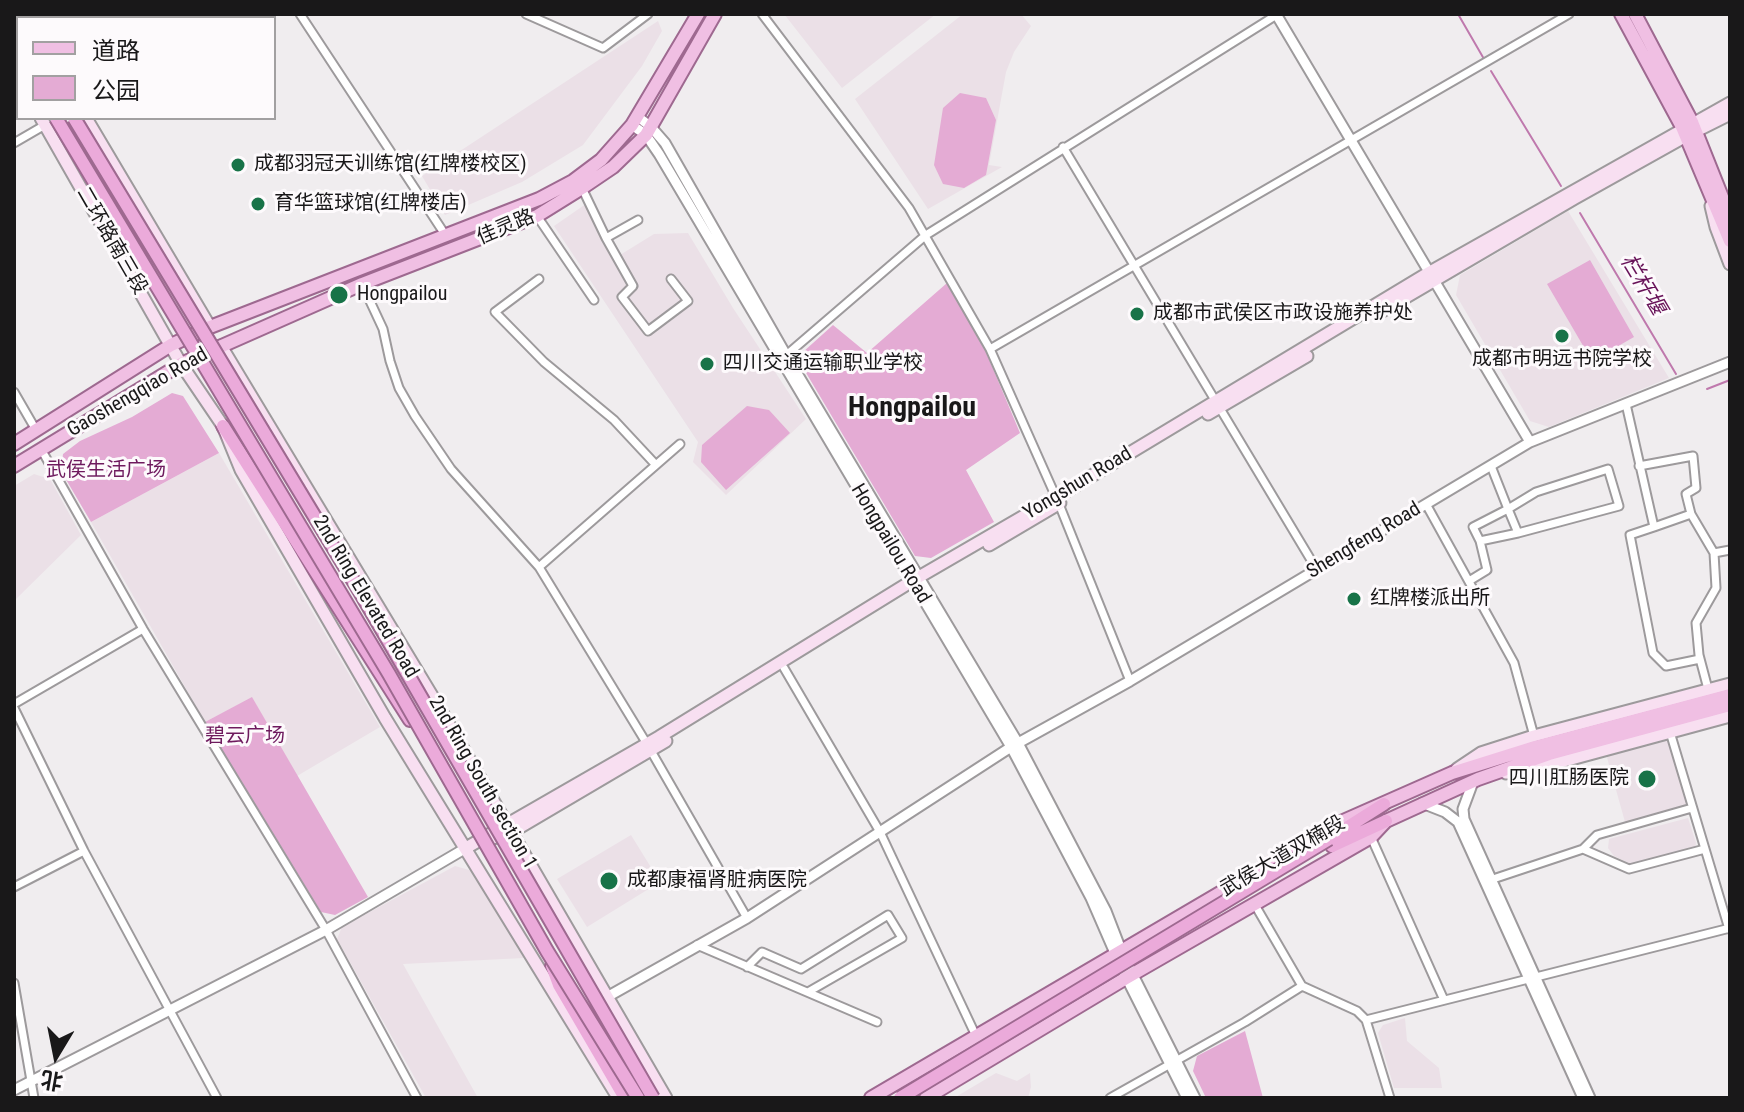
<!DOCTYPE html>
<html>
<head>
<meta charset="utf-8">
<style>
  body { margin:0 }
  #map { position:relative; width:1744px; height:1112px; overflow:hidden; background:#f0edef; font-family:"Roboto Condensed","Noto Sans SC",sans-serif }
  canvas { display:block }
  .frame { position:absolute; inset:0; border:16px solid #191819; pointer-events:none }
  .legend { position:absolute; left:16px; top:16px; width:260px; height:104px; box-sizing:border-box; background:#fdfafc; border:2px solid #a2a0a1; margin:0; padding:10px 14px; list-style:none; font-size:24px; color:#191819 }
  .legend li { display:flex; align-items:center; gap:16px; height:40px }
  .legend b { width:40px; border:2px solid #a2a0a1 }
  .north { position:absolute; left:16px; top:1016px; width:80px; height:80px; -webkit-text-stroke:6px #fdfafc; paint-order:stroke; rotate:190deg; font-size:22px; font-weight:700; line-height:32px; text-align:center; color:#191819 }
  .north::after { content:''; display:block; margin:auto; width:28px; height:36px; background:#191819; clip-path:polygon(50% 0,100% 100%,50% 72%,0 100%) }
</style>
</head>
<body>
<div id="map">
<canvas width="1744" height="1112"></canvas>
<div class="frame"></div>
<ul class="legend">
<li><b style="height:10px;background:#f0bfe3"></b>道路</li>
<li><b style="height:22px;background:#e4abd4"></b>公园</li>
</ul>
<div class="north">北</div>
</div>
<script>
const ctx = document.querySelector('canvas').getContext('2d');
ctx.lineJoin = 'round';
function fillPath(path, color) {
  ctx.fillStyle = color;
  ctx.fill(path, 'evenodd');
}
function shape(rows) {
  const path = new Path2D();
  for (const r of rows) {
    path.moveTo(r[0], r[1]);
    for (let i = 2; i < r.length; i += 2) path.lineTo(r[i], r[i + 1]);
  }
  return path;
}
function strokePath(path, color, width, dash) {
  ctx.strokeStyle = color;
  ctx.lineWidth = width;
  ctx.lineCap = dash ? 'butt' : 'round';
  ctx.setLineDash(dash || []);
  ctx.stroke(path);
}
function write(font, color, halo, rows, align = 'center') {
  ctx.font = font + ' "Roboto Condensed","Noto Sans SC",sans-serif';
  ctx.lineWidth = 6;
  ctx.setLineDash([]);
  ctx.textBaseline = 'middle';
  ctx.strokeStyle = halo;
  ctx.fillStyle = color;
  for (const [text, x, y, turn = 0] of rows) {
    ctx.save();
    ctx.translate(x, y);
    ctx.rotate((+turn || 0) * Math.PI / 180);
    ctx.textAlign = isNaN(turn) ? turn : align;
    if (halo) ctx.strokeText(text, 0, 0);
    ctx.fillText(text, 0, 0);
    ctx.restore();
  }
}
const built = shape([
  [54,14,226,14,218,18,56,18],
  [784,14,936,14,842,88],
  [963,14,1021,14,1031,26,1014,52,1006,72,989,165,1002,167,928,209,855,99],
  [658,21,662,31,642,66,583,145,522,182,445,215,422,176],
  [593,199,620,255,654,234,688,233,733,308,806,419,726,495,693,462,698,442,554,226],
  [1568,211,1669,378,1549,427,1530,421,1456,295,1460,275],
  [219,453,380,727,297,776,252,698,205,722,91,522],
  [34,474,50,479,81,535,14,601,14,486],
  [1670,736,1689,804,1625,822,1606,754],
  [1688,818,1696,843,1695,848,1630,864,1614,856,1608,848,1609,839],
  [631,835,660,882,587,927,557,879],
  [455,866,473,871,524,958,403,964,478,1098,426,1098,337,939,342,927],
  [1405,1018,1407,1041,1439,1068,1442,1088,1394,1088,1378,1033,1383,1025],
  [996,1073,1017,1081,1030,1073,1031,1087,1028,1098,954,1098]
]);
const green = shape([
  [960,93,986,98,996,120,986,175,964,188,943,184,934,165,943,108],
  [1590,260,1634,337,1592,361,1547,284],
  [947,283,986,352,1020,433,966,470,994,522,931,558,915,556,912,551,799,361,803,352,833,325,867,353],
  [172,393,183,396,219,453,91,522,61,471,63,454,80,441,132,417],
  [747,406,769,410,790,433,726,490,701,462,702,445],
  [252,697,368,897,335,915,321,912,205,722],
  [1245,1031,1263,1098,1206,1098,1193,1071,1197,1056]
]);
const stream = shape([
  [1458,14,1484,59],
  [1491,71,1561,186],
  [1580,213,1676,374],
  [1707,389,1730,380]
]);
const minor = shape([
  [300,14,446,236],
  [526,14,603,48,648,14],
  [762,14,909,208,990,349,1059,504,1130,681],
  [14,143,45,125],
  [1063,147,1317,570],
  [582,188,606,238,633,286,622,297,648,331,688,301,671,279],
  [537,216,594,300],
  [606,238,638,220],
  [539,279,495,312,544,362,614,420,656,465],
  [362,284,383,329,390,361,399,388,415,416,451,469,539,567,647,744,747,918],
  [990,349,1569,14],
  [783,358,926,235,1278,14],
  [14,392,36,430],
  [1626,404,1654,527,1630,535,1653,653,1666,666,1700,659],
  [41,449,143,629,326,930,417,1098],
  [1491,466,1508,509,1518,533,1619,506,1608,469,1536,492,1508,509,1473,527,1480,541,1518,533],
  [1639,466,1693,456,1696,488,1686,494,1691,514,1714,553,1716,588,1696,623,1699,655,1708,689],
  [1426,504,1514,663,1534,736],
  [1654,527,1691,514],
  [1714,553,1730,550],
  [539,567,680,444],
  [1469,581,1487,570,1480,541],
  [784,668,880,832,976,1036],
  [14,704,143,629],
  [14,708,84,851,217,1098],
  [1670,732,1729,929],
  [1371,837,1444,1000],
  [1583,849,1597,835,1692,808],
  [1493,879,1583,849,1629,869,1705,849],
  [14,887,84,851],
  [1255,905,1302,986,1357,1011,1366,1020,1390,1098],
  [697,945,877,1022],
  [747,967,762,952,801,969,888,915,902,938,808,992],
  [14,983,34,1098],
  [1366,1020,1730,928],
  [1110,1098,1245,1022,1302,986]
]);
const tertiary = shape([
  [1276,14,1530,442],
  [241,18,248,14],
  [637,116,651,127,665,143,786,355,1018,743,1106,911,1123,955],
  [632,125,646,135,659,154,1011,747,1091,898,1118,960],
  [1473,782,1463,809,1464,819,1590,1098],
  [1422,803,1445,812,1458,822,1583,1098],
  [1130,969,1195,1098],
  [1124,973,1187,1098],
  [607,997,747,918,1011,747,1130,681,1530,442,1730,362],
  [14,1090,326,930,466,848]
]);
const secondary = shape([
  [28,14,30,18],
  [14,70,18,77],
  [41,118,181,364,223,426,241,470,385,718,616,1094],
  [86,118,210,327],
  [1711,206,1716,227,1730,264],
  [1377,314,1575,198,1686,136,1730,114],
  [221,346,440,709,666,1098],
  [1208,414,1307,356],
  [989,545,1060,503],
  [1457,769,1481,753,1534,736,1730,684],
  [1506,773,1549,765,1730,716],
  [493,838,510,833,666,741],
  [466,848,659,737,912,581,1055,498,1430,272,1730,103]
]);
const primary = shape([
  [1621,14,1682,127,1730,241],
  [1635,14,1692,122,1730,217],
  [14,444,171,345,210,327,539,199,573,181,601,160,632,125,698,14],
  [14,466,181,364,362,284,537,216,582,188,613,167,646,135,715,14],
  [871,1098,1341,822,1452,773,1535,747,1730,695],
  [926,1098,1126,978,1371,837,1386,821,1478,779,1549,754,1730,705]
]);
const trunk = shape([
  [17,14,19,18],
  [14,44,18,51],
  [223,426,410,720],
  [1329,839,1384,804],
  [1332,846,1386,821],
  [552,966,559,985,625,1098]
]);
const trunkBridge = shape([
  [56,118,389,674,547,951,638,1098],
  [74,118,359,590,653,1098],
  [900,1098,1329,839]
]);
const markers = [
  [238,165,8,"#187348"],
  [258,204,8,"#187348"],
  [339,295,10,"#187348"],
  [1137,314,8,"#187348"],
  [1562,336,8,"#187348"],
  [707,364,8,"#187348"],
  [1354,599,8,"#187348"],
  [1647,779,10,"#187348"],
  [609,881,10,"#187348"]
];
const poiNames = [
  ["成都羽冠天训练馆(红牌楼校区)",254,165],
  ["育华篮球馆(红牌楼店)",274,204],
  ["Hongpailou",357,295],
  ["成都市武侯区市政设施养护处",1153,314],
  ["成都市明远书院学校",1562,360,"center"],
  ["四川交通运输职业学校",723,364],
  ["红牌楼派出所",1370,599],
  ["四川肛肠医院",1629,779,"right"],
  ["成都康福肾脏病医院",627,881]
];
const streetNames = [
  ["佳灵路",506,228,-23],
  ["二环路南三段",111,241,60],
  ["Gaoshengqiao Road",138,393,-30],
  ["Yongshun Road",1078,484,-31],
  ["Shengfeng Road",1364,541,-31],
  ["Hongpailou Road",890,544,59],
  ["2nd Ring Elevated Road",365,597,59],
  ["2nd Ring South section 1",482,783,60],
  ["武侯大道双楠段",1283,857,-30]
];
const parkNames = [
  ["武侯生活广场",106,471],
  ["碧云广场",245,737]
];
const waterNames = [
  ["栏杆堰",1642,285,59]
];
const districtNames = [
  ["Hongpailou",912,409]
];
fillPath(built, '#ebe0e7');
fillPath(green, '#e4abd4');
strokePath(stream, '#bf79ad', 2);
strokePath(minor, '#9d9a9c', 11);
strokePath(tertiary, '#9d9a9c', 13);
strokePath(secondary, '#9d9a9c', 15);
strokePath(primary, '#9e6990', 16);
strokePath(trunk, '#9e6990', 16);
strokePath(minor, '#fff', 7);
strokePath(tertiary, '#fff', 9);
strokePath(secondary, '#f8dff1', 11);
strokePath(primary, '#f0bfe3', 12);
strokePath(trunk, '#ebaada', 12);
strokePath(trunkBridge, '#9e6990', 16, []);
strokePath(trunkBridge, '#ebaada', 12);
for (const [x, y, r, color] of markers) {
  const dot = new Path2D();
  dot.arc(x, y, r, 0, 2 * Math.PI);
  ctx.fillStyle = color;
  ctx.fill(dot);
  strokePath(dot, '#fdfafc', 3);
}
write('20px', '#191819', '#fdfafc', poiNames, 'left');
write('20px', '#191819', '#fdfafc', streetNames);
write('20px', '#6e1a5e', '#fdfafc', parkNames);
write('italic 22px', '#681359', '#fdfafc', waterNames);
write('bold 28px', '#191819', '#fdfafc', districtNames);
</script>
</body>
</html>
